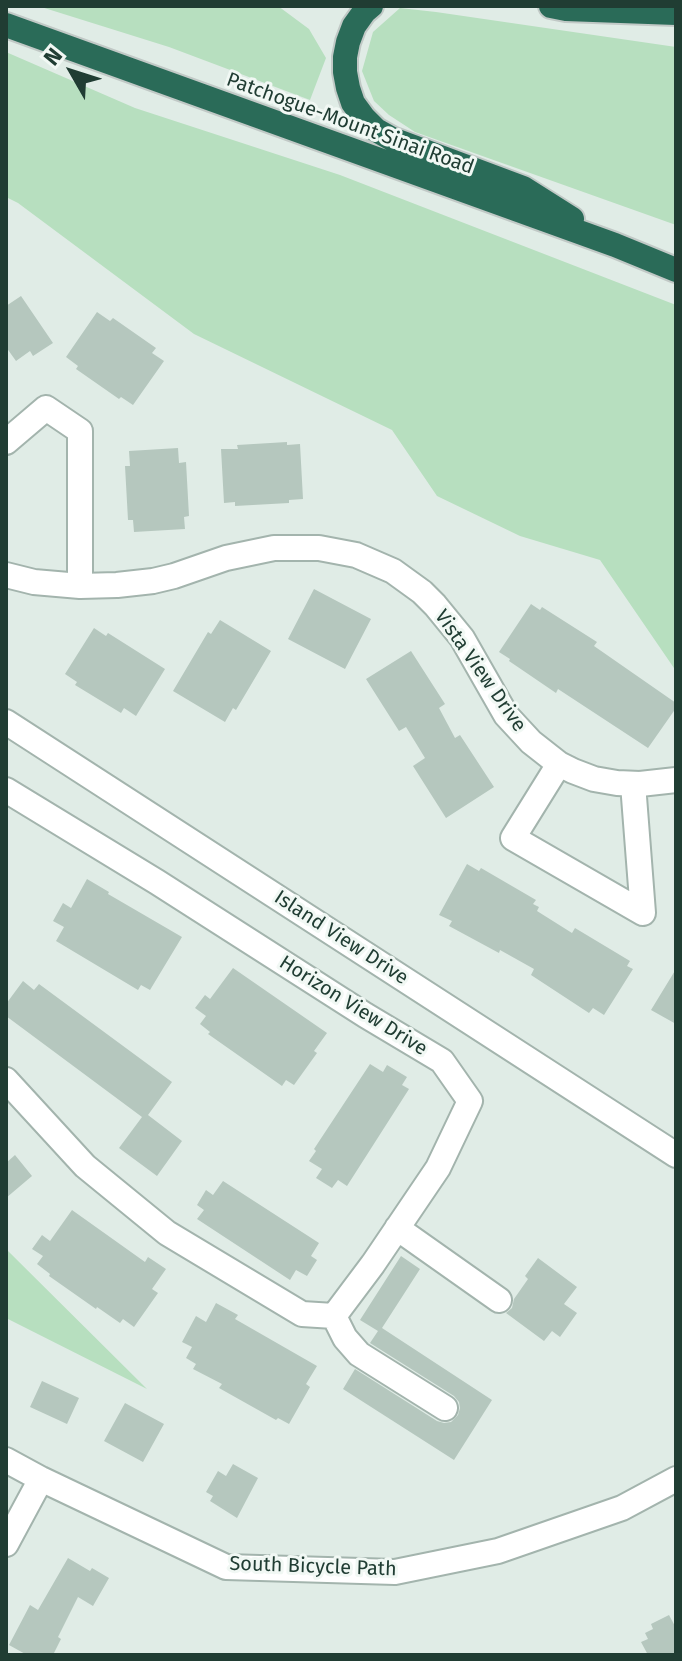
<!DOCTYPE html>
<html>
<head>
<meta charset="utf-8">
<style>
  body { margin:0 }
  #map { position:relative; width:682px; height:1661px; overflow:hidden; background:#e0ece6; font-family:"Fira Sans",sans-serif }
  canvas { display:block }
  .frame { position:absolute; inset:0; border:8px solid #203d33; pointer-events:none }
  .north { position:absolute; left:32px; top:32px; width:80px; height:80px; -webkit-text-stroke:6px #f1f8f4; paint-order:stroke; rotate:309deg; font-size:22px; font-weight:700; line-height:32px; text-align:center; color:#203d33 }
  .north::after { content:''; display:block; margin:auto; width:28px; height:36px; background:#203d33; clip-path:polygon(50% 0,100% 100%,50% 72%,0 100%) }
</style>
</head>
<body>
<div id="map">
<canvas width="682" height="1661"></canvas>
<div class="frame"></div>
<div class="north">N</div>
</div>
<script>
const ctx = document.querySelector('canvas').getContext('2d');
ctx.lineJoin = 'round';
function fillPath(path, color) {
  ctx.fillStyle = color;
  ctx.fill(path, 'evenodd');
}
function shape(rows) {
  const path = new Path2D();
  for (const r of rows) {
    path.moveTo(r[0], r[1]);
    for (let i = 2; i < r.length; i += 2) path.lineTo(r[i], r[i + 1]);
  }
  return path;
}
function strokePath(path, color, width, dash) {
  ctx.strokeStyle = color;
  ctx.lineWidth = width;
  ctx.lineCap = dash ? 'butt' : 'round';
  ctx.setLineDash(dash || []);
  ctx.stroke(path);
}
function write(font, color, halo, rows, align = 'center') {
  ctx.font = font + ' "Fira Sans",sans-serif';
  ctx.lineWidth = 6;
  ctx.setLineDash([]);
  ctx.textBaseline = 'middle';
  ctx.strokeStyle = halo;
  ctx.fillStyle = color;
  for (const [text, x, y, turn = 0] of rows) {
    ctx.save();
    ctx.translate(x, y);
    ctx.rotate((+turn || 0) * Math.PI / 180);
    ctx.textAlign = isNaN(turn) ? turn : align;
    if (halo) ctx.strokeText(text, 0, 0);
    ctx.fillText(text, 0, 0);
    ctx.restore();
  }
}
const green = shape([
  [38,6,278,6,309,29,326,58,310,100,169,47],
  [400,8,436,12,676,47,676,225,415,132,389,115,374,101,362,71,373,32],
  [6,52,135,108,340,175,676,305,676,671,600,560,520,536,437,496,392,430,194,334,18,203,6,197],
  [6,1249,147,1389,6,1318]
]);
const building = shape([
  [21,296,53,343,33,356,30,351,16,361,6,347,6,306],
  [97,312,110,321,113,318,156,348,152,353,164,361,133,405,121,397,119,399,76,369,78,366,66,357],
  [287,442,287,445,300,444,303,499,289,500,289,503,235,506,235,502,224,503,221,449,238,449,237,445],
  [178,448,179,463,186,462,189,516,184,517,185,529,134,532,133,520,128,520,125,466,130,466,129,451],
  [314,589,371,619,345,669,288,639],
  [531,604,540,610,542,607,597,642,594,646,676,703,676,708,648,748,558,689,556,693,509,661,510,659,499,652],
  [220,620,271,651,236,710,233,708,225,722,173,691,208,632,211,634],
  [94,628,106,636,108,633,165,669,136,716,124,708,121,713,75,685,77,682,65,674],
  [411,651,445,704,439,708,455,738,460,735,494,787,446,818,413,766,425,758,406,727,399,731,366,679],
  [467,864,479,871,481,868,536,900,533,904,539,907,537,911,572,933,575,928,630,961,627,966,633,969,604,1015,593,1008,589,1013,531,975,534,969,500,950,499,953,449,926,452,921,439,915],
  [87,879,109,892,108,894,182,937,150,990,141,985,138,990,56,941,64,927,53,921,63,903,71,908],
  [233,968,327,1033,314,1051,317,1053,294,1085,286,1080,282,1086,208,1034,210,1032,200,1024,206,1016,195,1008,205,995,210,999],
  [676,969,676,1024,651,1010],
  [23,981,34,990,39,984,172,1082,148,1115,182,1141,157,1176,119,1148,142,1117,6,1016,6,1004],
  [370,1064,383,1072,387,1065,407,1077,402,1085,409,1089,347,1186,338,1180,332,1188,316,1178,322,1169,309,1161,316,1151,314,1149],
  [15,1155,32,1176,6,1198,6,1163],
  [223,1181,319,1243,311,1256,317,1260,307,1276,296,1270,290,1280,197,1219,204,1210,197,1205,206,1190,213,1195],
  [72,1210,145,1262,148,1257,166,1269,152,1289,158,1293,134,1327,123,1319,120,1323,97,1307,96,1309,49,1276,50,1274,37,1264,43,1256,32,1249,42,1235,50,1241],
  [401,1256,420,1269,382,1328,492,1400,454,1460,343,1389,355,1369,437,1421,444,1423,451,1422,458,1415,460,1408,459,1402,454,1396,370,1343,378,1331,360,1320],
  [538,1258,577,1287,564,1304,577,1313,560,1337,552,1331,544,1341,506,1313,512,1308,514,1299,528,1279,525,1276],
  [216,1303,238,1315,235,1319,317,1366,306,1384,310,1387,289,1424,278,1418,276,1420,219,1388,222,1384,193,1369,196,1364,186,1358,192,1347,182,1342,196,1316,206,1322],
  [42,1381,79,1398,67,1424,30,1407],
  [125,1403,164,1424,143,1462,104,1441],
  [233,1464,258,1478,237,1518,210,1501,213,1496,206,1492,218,1471,226,1476],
  [68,1558,90,1571,92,1568,109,1578,93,1606,78,1597,58,1637,61,1639,53,1655,27,1655,9,1645,30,1605,38,1610],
  [669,1615,676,1628,676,1655,648,1655,641,1642,648,1639,645,1633,653,1629,651,1624]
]);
const minor = shape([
  [6,442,46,408,80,431,80,586],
  [6,575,34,582,80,586,117,585,153,581,174,576,226,558,274,548,319,548,356,555,393,571,422,592,435,605,462,638,506,715,531,742,559,764,573,771,594,779,617,783,640,784,676,780],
  [6,722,676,1155],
  [559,764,513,838,643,913,633,784],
  [6,790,157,882,365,1015,442,1061,470,1101,438,1168,373,1264,334,1316,302,1314,167,1233,85,1166,6,1080],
  [397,1228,499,1300],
  [334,1316,345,1338,359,1354,445,1408],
  [6,1460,41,1479,226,1567,395,1572,498,1551,622,1508,676,1479],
  [6,1544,41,1479]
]);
const highway = shape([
  [371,6,364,12,354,26,348,42,345,57,345,72,348,88,353,103,364,118,376,130,392,139,523,188,572,219],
  [551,6,566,9,676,13],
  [6,25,615,245,676,270]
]);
const streetNames = [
  ["Patchogue-Mount Sinai Road",350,124,20],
  ["Vista View Drive",480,671,55],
  ["Island View Drive",341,938,33],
  ["Horizon View Drive",353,1006,32],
  ["South Bicycle Path",313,1567,2]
];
fillPath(green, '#b7dfbf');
fillPath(building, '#b5c7be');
strokePath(minor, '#a3b4ad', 28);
strokePath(highway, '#c1c9c6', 28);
strokePath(minor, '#fff', 24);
strokePath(highway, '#2a6b58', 24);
write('20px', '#203d33', '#f1f8f4', streetNames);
</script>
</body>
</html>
